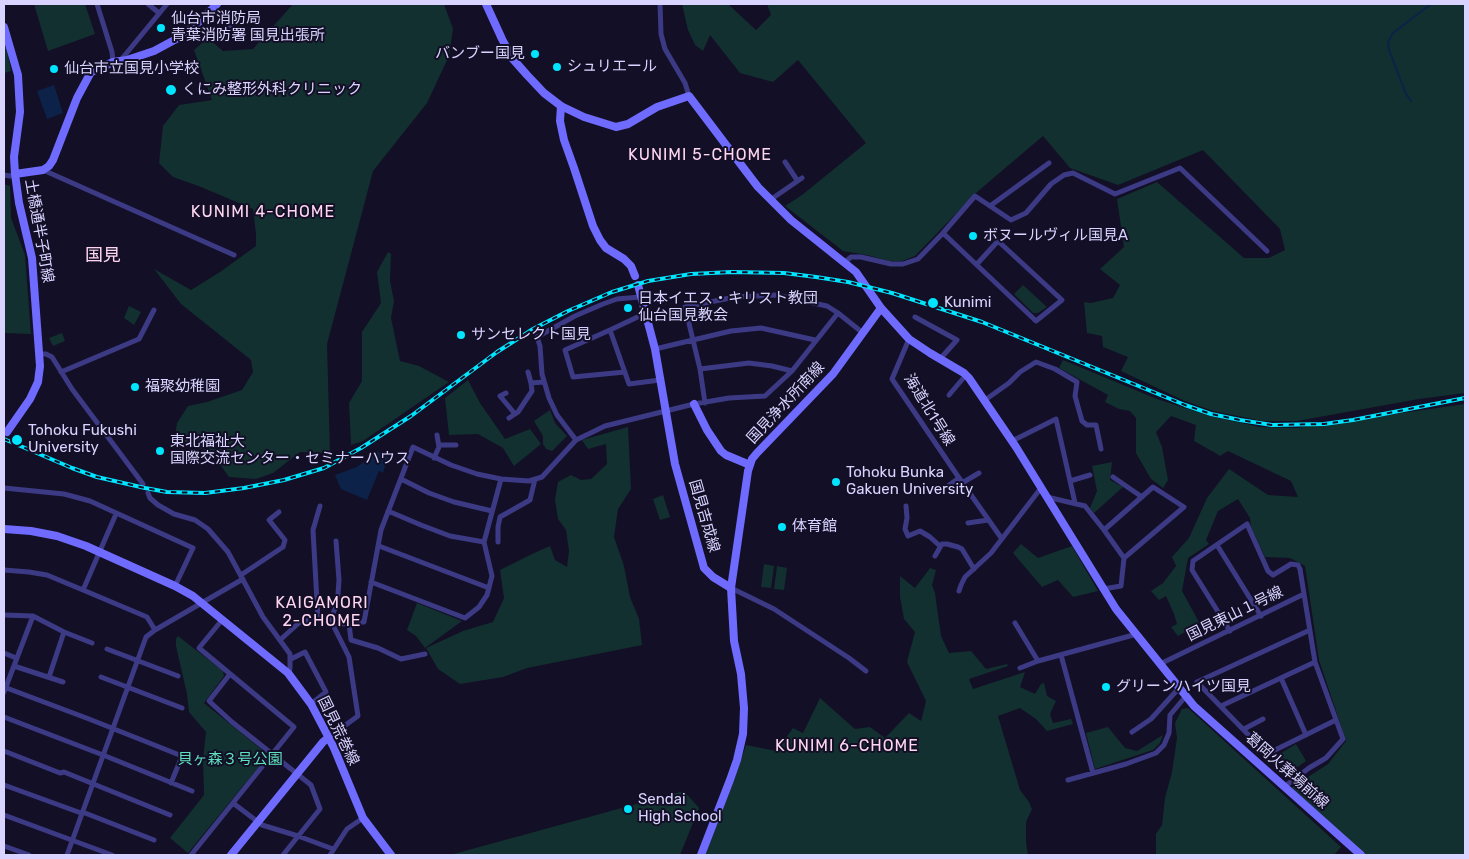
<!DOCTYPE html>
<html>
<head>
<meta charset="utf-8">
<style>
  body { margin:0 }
  #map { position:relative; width:1469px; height:859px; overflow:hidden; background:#130f26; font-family:Rubik,sans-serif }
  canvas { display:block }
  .frame { position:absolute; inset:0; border:5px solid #d9d4ff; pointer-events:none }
</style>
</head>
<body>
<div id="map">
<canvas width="1469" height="859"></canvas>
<div class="frame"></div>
</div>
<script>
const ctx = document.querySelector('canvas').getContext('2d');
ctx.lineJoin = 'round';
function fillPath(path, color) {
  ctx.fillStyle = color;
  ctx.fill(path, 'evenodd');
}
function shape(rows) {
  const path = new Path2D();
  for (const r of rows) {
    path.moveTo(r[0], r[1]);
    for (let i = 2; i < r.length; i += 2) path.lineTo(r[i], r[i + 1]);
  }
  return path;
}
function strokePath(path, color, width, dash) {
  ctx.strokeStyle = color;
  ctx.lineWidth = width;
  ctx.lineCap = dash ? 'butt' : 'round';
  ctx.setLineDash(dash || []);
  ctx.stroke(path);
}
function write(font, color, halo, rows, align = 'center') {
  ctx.font = font + ' Rubik,"Noto Sans JP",sans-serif';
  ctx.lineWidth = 4;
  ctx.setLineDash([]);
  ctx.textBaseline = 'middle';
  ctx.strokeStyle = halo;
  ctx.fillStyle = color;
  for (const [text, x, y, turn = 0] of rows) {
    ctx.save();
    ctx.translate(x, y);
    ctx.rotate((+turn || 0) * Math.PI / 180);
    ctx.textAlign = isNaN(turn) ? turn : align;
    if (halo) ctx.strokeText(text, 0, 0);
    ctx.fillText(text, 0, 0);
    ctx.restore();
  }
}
const green = shape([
  [34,4,85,4,95,34,48,51],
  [293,4,444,4,453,29,449,56,427,103,373,171,327,344,330,453,300,452,273,473,256,479,229,477,212,453,189,444,175,437,177,423,188,406,207,402,242,390,253,372,251,360,181,304,154,269,191,290,220,272,256,246,256,234,253,209,201,187,173,177,159,163,163,126,179,105,212,100,194,50,208,38,223,51,253,49],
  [682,4,728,4,756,30,771,15,767,4,1465,4,1465,393,1419,399,1297,421,1262,421,1213,411,1185,401,1121,371,1128,357,1103,347,1102,336,1087,333,1084,302,1091,303,1113,298,1120,285,1100,269,1124,247,1117,199,1157,182,1244,258,1269,258,1285,250,1280,229,1203,150,1118,185,1070,168,1043,136,977,192,915,256,902,261,889,261,867,255,843,251,785,206,802,195,866,143,798,60,773,82,740,73,710,35,703,51,695,45,688,30],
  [4,42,8,55,11,71,4,73],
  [4,184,10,186,11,218,25,255,31,334,4,333],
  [388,252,391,254,390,281,394,301,391,318,400,361,419,366,449,382,363,441,351,445,349,403,362,381,362,332,381,303,377,272],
  [1023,285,1047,307,1038,313,1033,313,1014,294],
  [129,306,141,312,134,325,124,318],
  [62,333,65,341,53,346,49,338],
  [1063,360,1157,399,1210,416,1260,427,1297,428,1465,404,1465,855,1366,855,1291,788,1328,764,1346,741,1319,660,1305,566,1290,558,1265,557,1251,527,1250,518,1238,499,1218,511,1206,540,1209,544,1188,558,1182,591,1200,624,1178,636,1171,627,1177,624,1174,614,1166,596,1159,600,1151,591,1163,583,1176,566,1172,557,1189,538,1207,498,1229,469,1268,495,1298,497,1291,481,1228,451,1218,457,1219,455,1194,441,1196,425,1171,416,1156,432,1162,447,1168,480,1163,488,1151,479,1136,453,1136,418,1130,411,1119,409,1105,402,1108,395,1059,368],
  [468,380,480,403,505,439,530,429,541,444,514,466,503,448,478,434,449,435,445,398],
  [550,410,555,423,567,436,552,451,546,449,543,444,543,436,534,421],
  [628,427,631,489,618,509,614,537,624,566,630,597,639,619,642,645,527,668,503,677,460,684,438,669,426,648,463,631,493,622,504,598,500,570,532,554,550,546,555,560,567,567,569,551,566,530,558,519,555,500,558,482,571,475,581,480,591,479,607,464,606,444,588,449,582,440],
  [1112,462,1110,480,1123,487,1094,513,1090,508,1097,491,1092,466],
  [663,495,670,517,660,520,653,499],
  [1021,544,1038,558,1072,546,1098,591,1073,597,1058,580,1042,587,1013,553],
  [764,564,774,566,771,588,761,587],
  [777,566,787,568,784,590,774,589],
  [930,568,936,570,932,585,935,593,941,636,949,653,971,651,986,669,1007,664,1008,666,969,679,973,689,1025,672,1020,687,1035,694,1041,684,1044,683,1047,696,1056,701,1050,714,1053,723,1071,719,1073,724,1047,731,1036,719,1020,708,998,716,1020,790,1029,802,1032,809,1026,822,1026,843,1028,855,704,855,733,784,746,745,776,751,793,728,803,733,820,698,855,729,870,727,885,738,909,713,921,721,926,701,907,662,915,632,904,619,900,597,900,576,915,588],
  [417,603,462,621,425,648,416,636,407,630],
  [178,636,223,671,224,676,204,703,266,753,266,758,188,853,170,838,204,795,203,759,206,732,189,712,187,694,176,646,176,639],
  [1188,708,1341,847,1334,855,1156,855,1156,834,1162,825,1165,798,1172,772,1177,738,1175,723,1182,709],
  [1108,727,1125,748,1137,751,1163,735,1160,743,1153,750,1095,769,1086,733],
  [1296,744,1306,761,1288,774,1273,758],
  [684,791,699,808,680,855,450,855]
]);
const water = shape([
  [54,85,63,113,47,119,37,91],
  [378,451,380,453,388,457,383,473,379,471,367,500,341,489,335,475,357,467]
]);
const stream = shape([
  [1411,101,1406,94,1389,50,1388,42,1393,33,1431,4]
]);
const street = shape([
  [97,4,112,52,113,62],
  [148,4,159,13],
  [660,4,661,34,665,49,685,83,689,96],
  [213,8,240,35],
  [120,61,167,4],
  [785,162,797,180],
  [43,170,234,255],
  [4,175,10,176,15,174],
  [770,200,802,178],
  [990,206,1049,163],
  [943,233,975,196,1011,220,1026,213,1051,184,1064,175,1073,173,1115,194,1180,168,1267,251],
  [845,262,851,257,861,257,891,264,903,264,918,259,943,233,1036,321,1062,300,998,241,977,264],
  [644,314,610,330,629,384,660,380],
  [915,317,957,340,940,359],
  [610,330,565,350,573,377,625,372],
  [909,339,892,379,957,475,1002,539],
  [655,349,731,331,761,328,815,340],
  [40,354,46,354,52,357,72,389,143,484],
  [700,369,749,363,772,366,792,371],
  [61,372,139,339,154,310],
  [528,372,531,383],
  [506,393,500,396,515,414],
  [949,395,966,375],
  [985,400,1009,383,1020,372,1036,362,1055,369,1077,382,1075,396,1082,421,1087,425,1096,425,1101,449],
  [705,403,700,369,685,307,735,297,776,295,827,306,838,313,863,333],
  [509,418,518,412,532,391,531,383,544,382],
  [576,440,557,415,549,398,542,374,540,346,537,337,575,316,603,304,617,299,640,297],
  [1012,441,1056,419,1075,503],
  [439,445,456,445],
  [434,458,439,447,437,435],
  [1113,477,1142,497],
  [401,479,429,493,454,502,492,511],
  [1070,481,1090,475],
  [962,483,979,473],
  [4,488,64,494,90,501,193,548,175,586],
  [945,488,959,478],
  [148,493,150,498,158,505,174,514,195,520,208,529,228,552,263,617,290,654,290,669,288,673],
  [1047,497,1085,506,1104,530,1124,558,1121,586,1103,589],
  [906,506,907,518,905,529,908,536,920,531,930,537,940,546],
  [388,511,421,525,450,536,484,542],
  [968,523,988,520],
  [1104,530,1153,487,1184,507,1124,558],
  [498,542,498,527,500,517,530,500,535,479],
  [1217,545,1261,616],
  [379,546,489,588],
  [935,556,942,544,947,544,958,547,962,549,974,569],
  [4,570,29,572,47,575,83,590,147,617,155,630],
  [241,575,283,547,285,540,269,520,279,512],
  [371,582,465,618,479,607,487,595,492,576,484,542,501,479],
  [731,588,774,609,849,658,866,671],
  [83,590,116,514],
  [959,591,961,585,965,577,991,553,1041,488],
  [4,615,33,616,4,692],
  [33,616,64,632,92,643],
  [318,620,313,530,320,506],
  [1015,623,1038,661],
  [349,624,351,640,378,648,401,659,425,654],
  [1310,630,1197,682,1267,754,1336,720],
  [1230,631,1192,570,1193,561,1247,524,1268,571,1273,575,1291,564,1298,565,1300,569,1304,594],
  [280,640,301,621,330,619,341,624,364,622,381,530,413,447,451,465,477,474,501,479,529,481,542,477,576,440,605,426,694,404,729,398,765,396,792,371,838,313],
  [107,649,178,676],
  [4,653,16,658],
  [1061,655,1093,773],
  [291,659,305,652,326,692,311,704],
  [1160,664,1304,594,1315,662,1343,739,1326,758,1309,768,1284,787],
  [14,666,63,682],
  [1020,668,1038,661,1137,634],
  [230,674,209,701,232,722,311,785,320,809,283,855],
  [49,677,64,632],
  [101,677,182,708],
  [1281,678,1306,735],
  [4,687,89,719,182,756,171,783],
  [1221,706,1315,662],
  [4,717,103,755,192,791],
  [1244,729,1263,719],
  [1132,732,1151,719,1179,688],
  [329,737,358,716,349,657,330,619,336,607,338,594,339,580,336,541],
  [4,751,60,773,64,772,170,815],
  [1068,780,1126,764,1156,753,1164,745,1169,733,1170,715,1186,696],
  [4,785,81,813,85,813,154,840],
  [233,803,262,825,298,836,333,849],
  [4,815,112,855],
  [4,846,29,855],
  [67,855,146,637,155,630,243,579],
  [191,855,294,727,199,648,222,620],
  [330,855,347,829,363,818]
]);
const secondary = shape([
  [486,4,502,39,512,58,527,75,544,93,561,106,584,117,616,127,628,124,657,107,689,96,745,170,758,187,791,220,856,272,881,308,909,339,930,353,964,373,969,378,1016,447,1116,609,1194,706,1361,855],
  [4,27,18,75,20,112,14,157,15,174,19,203,32,258,40,366,38,382,30,399,7,432],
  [561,106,560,121,564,140,574,168,593,226,600,240,606,248,624,259,631,266,635,276],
  [15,174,43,170,49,166,53,160,77,98,91,72,113,62,127,60,154,51,180,37,200,21,217,4],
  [638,285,655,349,675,464,704,568,713,577,731,588],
  [694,404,707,430,721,451,726,455,750,465],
  [4,529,31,531,57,536,86,546,175,586,193,596,288,673,311,704,321,723,334,748,363,818,391,855],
  [231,855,323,742,329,737],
  [701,855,730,780,737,760,743,734,744,708,741,674,734,641,731,588,748,471,752,459,757,453,833,374,881,308]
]);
const rail = shape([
  [4,439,72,468,97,477,145,488,167,492,205,493,244,488,284,480,324,468,361,448,411,416,497,352,533,329,568,311,612,292,648,281,691,274,732,272,784,273,816,277,848,282,892,293,982,322,1185,405,1211,414,1240,420,1272,425,1324,424,1353,420,1465,398]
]);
const markers = [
  [161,28,5,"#00e5ff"],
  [535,54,5,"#00e5ff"],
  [557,67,5,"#00e5ff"],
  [54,69,5,"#00e5ff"],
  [171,90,6,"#00e5ff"],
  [973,236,5,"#00e5ff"],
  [933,303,6,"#00e5ff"],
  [628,308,5,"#00e5ff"],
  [461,335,5,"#00e5ff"],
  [135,387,5,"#00e5ff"],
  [17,440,6,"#00e5ff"],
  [160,451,5,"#00e5ff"],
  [836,482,5,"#00e5ff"],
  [782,527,5,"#00e5ff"],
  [1106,687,5,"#00e5ff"],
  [628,809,5,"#00e5ff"]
];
const poiNames = [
  ["仙台市消防局",171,19],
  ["青葉消防署 国見出張所",171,36],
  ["バンブー国見",525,54,"right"],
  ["シュリエール",567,67],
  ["仙台市立国見小学校",64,69],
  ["くにみ整形外科クリニック",182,90],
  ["ボヌールヴィル国見A",983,236],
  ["日本イエス・キリスト教団",638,299],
  ["仙台国見教会",638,316],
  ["Kunimi",944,303],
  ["サンセレクト国見",471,335],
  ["福聚幼稚園",145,387],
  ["Tohoku Fukushi",28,431],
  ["University",28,448],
  ["東北福祉大",170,442],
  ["国際交流センター・セミナーハウス",170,459],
  ["Tohoku Bunka",846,473],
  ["Gakuen University",846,490],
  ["体育館",792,527],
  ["グリーンハイツ国見",1116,687],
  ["Sendai",638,800],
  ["High School",638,817]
];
const streetNames = [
  ["土橋通半子町線",39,231,80],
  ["国見浄水所南線",786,403,-47],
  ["海道北1号線",929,410,58],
  ["国見吉成線",704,516,74],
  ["国見東山１号線",1235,614,-26],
  ["国見荒巻線",338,731,64],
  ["葛岡火葬場前線",1287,771,42]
];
const parkNames = [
  ["貝ヶ森３号公園",230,760]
];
const neighbourhoodNames = [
  ["KUNIMI 5-CHOME",700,155],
  ["KUNIMI 4-CHOME",263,212],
  ["KAIGAMORI",322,603],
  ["2-CHOME",322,621],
  ["KUNIMI 6-CHOME",847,746]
];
const quarterNames = [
  ["国見",103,256]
];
fillPath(green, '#12302f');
fillPath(water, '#0c2248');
strokePath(stream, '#0c2248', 2);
strokePath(street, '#3d3a85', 5);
strokePath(secondary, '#6f6bff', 8);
strokePath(rail, '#00e5ff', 4);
strokePath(rail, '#130f26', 2, [5.5]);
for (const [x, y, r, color] of markers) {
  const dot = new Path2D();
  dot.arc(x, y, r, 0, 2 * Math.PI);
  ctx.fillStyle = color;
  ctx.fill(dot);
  strokePath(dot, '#130f26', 2);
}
write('15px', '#d9d4ff', '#130f26', poiNames, 'left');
write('15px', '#d9d4ff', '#130f26', streetNames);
write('15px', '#5fe0c0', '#130f26', parkNames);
ctx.letterSpacing = '1px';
write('16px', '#ffd6f0', '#130f26', neighbourhoodNames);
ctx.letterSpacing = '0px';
write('18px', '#ffd6f0', '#130f26', quarterNames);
</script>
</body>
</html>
